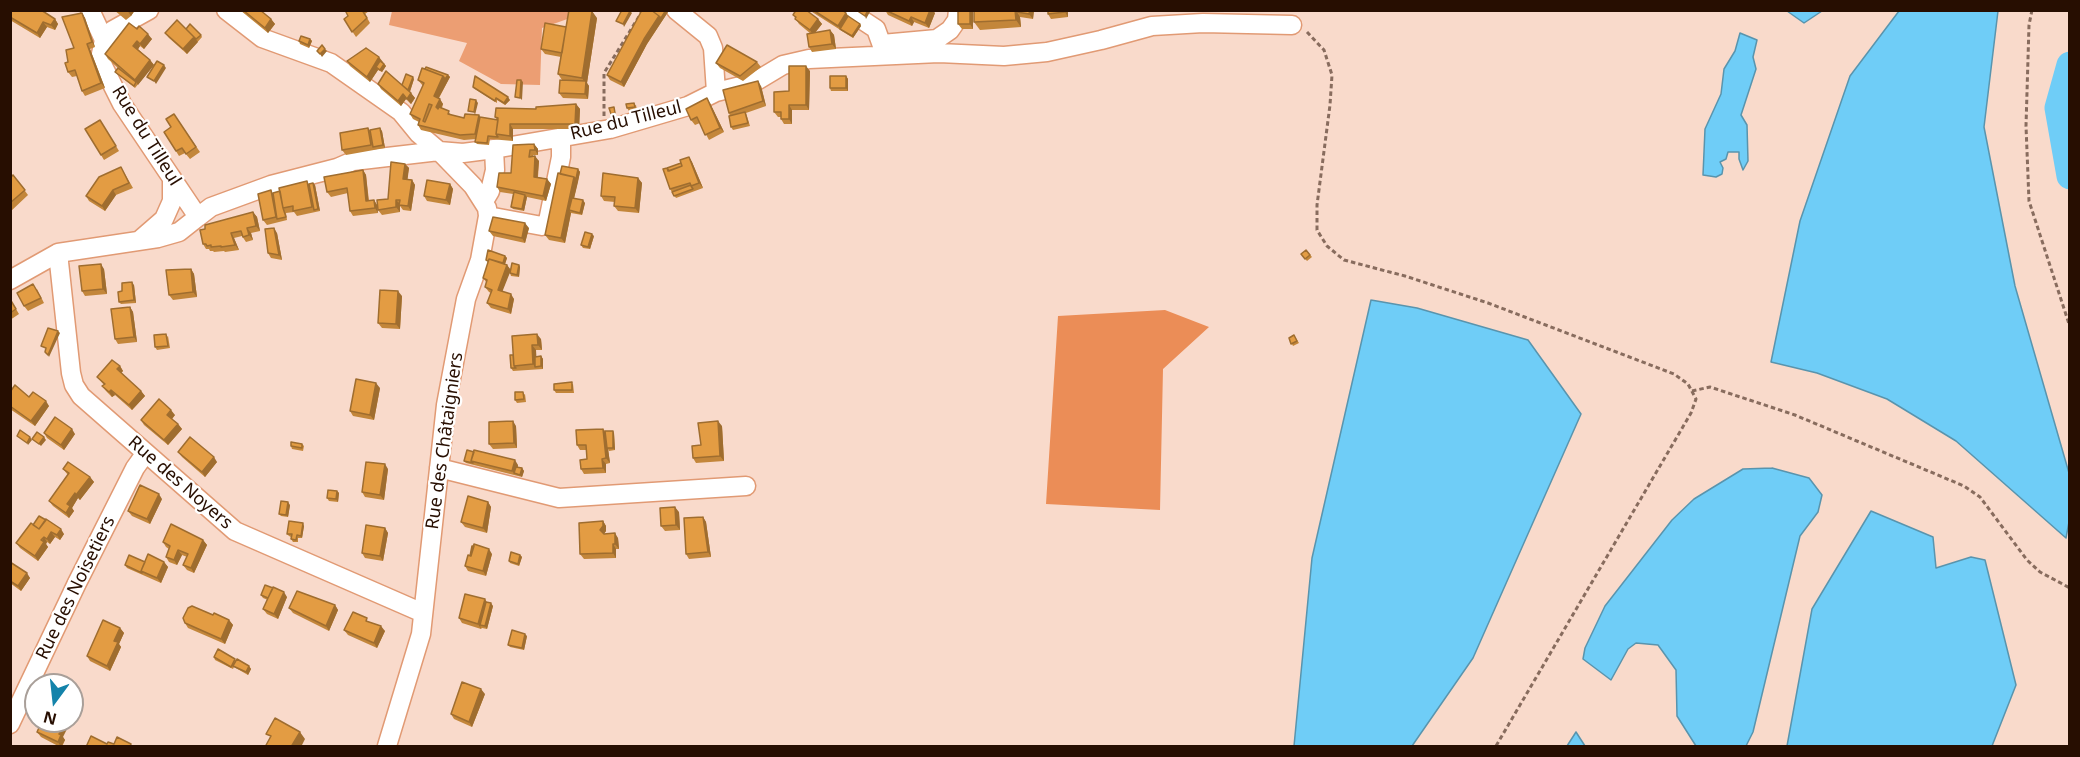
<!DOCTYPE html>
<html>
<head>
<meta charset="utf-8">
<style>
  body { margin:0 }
  #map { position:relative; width:2080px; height:757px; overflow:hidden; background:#f9dacb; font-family:"Noto Sans",sans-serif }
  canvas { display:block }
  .frame { position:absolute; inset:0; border:12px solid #270e01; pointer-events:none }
  .north { position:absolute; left:24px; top:673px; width:60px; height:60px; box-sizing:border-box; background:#fff; border:2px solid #a99f99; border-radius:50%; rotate:195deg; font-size:16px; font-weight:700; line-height:24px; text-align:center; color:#270e01 }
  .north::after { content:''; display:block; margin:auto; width:21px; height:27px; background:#1483aa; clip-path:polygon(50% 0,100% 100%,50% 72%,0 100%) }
</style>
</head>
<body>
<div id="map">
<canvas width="2080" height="757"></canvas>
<div class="frame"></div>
<div class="north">N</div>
</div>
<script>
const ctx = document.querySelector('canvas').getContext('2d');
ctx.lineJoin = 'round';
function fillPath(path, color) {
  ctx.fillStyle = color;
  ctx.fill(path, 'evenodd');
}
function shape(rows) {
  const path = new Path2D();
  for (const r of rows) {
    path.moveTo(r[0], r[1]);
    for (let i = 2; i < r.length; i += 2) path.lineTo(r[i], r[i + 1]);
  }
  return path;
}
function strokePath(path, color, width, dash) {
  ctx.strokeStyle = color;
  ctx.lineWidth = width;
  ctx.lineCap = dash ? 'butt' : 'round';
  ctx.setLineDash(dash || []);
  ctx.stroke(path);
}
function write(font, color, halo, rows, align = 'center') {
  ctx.font = font + ' "Noto Sans",sans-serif';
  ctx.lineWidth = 4.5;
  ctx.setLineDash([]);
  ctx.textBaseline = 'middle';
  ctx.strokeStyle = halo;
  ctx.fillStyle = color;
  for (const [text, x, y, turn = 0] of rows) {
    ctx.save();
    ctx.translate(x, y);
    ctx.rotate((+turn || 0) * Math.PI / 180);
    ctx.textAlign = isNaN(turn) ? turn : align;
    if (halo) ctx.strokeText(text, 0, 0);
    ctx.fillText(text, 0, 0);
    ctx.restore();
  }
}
const green = shape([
  [392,11,590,11,542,28,540,85,501,84,459,61,467,43,389,25]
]);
const forest = shape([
  [1165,310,1209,327,1163,369,1160,510,1046,504,1058,316]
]);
const water = shape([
  [1787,11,1822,11,1804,23,1787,11],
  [1899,11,1998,11,1984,127,2015,286,2069,473,2069,522,2066,538,1956,441,1887,399,1817,373,1771,362,1800,221,1850,76,1899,11],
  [1740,33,1757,40,1753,57,1756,69,1741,115,1747,125,1748,161,1743,170,1739,159,1739,152,1728,152,1726,159,1720,162,1723,168,1722,174,1716,177,1703,175,1705,129,1721,94,1724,69,1735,51,1740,33],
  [1371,300,1417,308,1528,340,1581,414,1473,658,1412,746,1294,746,1312,558,1371,300],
  [1772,468,1809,478,1822,495,1818,512,1800,536,1753,732,1746,746,1696,746,1677,716,1676,670,1658,645,1636,643,1628,649,1611,680,1583,659,1585,648,1605,606,1672,520,1694,499,1743,469,1772,468],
  [1871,511,1933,537,1936,568,1971,557,1985,560,2016,685,1992,746,1787,746,1812,609,1871,511],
  [1576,732,1585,746,1567,746,1576,732]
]);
const river = shape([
  [2070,65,2058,108,2070,176]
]);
const path = shape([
  [2032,10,2029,25,2026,126,2029,201,2070,327],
  [1307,32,1324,50,1332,75,1330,105,1317,205,1317,230,1327,246,1344,260,1405,276,1488,303,1674,374,1688,384,1696,399,1691,413,1496,746],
  [604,116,604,73,643,10],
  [1692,391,1710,387,1795,415,1964,486,1980,497,2027,560,2040,572,2070,588]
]);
const minor = shape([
  [90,10,104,40,101,54,103,66,122,104,198,217,211,207,271,185,337,168,353,161,439,151,463,153,494,149,610,129,688,106,716,92,753,83,783,65,809,59,939,53,1004,56,1047,52,1101,40,1152,26,1203,23,1292,25],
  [226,10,262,38,331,63,401,112,419,134,439,151,473,186,487,208,488,216,480,260,466,299,446,405,421,634,387,746],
  [676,10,708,36,713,48,716,92],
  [847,10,876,29,885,54],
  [104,40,113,30,149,10],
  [882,44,937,39,950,30,957,20,958,10],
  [484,201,490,191,495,170,494,149],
  [488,216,542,226,548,221,561,157,561,137],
  [141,239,164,219,172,201,172,178],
  [58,253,71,373,74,385,81,396,235,531,423,613],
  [10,280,58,253,158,238,179,232,198,217],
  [439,468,559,498,746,486],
  [10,724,77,583,135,468,145,454]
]);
const wall = shape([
  [10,10,55,19,58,24,55,30,47,27,40,38,10,20],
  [114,10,135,10,131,16,126,20],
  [240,10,265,10,263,13,271,19,275,24,268,33],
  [345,10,369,11,365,14,370,23,356,37,344,19,348,16],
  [809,10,842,10,846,13,848,16,860,24,861,26,853,38],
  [885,10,935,13,929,28,914,22,912,26,888,15],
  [958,10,973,10,973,29,962,29,958,24],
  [974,10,1034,10,1033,19,1020,17,1021,27,980,30,974,22],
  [1048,10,1068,10,1068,17,1051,19,1048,14],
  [668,12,647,44,624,87,610,80,607,75],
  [82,13,85,18,95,47,90,49,105,88,85,96,82,91,77,76,72,77,68,72,68,62,74,48],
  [793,15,818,19,822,24,815,33,830,30,834,35,836,49,812,52,809,47,811,34,799,24],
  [597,18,587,83,589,86,588,99,563,98,559,93,562,80,558,74,561,57,545,54,541,49,566,27],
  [129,23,152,39,144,49,140,46,138,49,150,60,154,65,135,88,117,74,115,72,118,68,108,59,105,54],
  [186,29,201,35,202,37,187,54,169,38,165,33],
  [310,39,312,41,309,48,300,44,299,41],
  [347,61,383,62,386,66,382,72,378,70,370,82,350,66],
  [757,62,761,67,743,81,720,68,716,63],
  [810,71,809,110,792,110,792,124,784,124,781,119,781,117,778,117,774,112,789,91],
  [448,75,450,77,439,98,443,104,442,108,452,115,464,118,480,117,497,120,495,117,536,109,576,104,580,109,579,129,513,129,513,141,490,139,489,145,477,144,475,142,476,139,464,140,421,130,418,125,419,122,413,119,410,114,423,86,418,80],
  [846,76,848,79,848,91,831,91,830,88],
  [414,79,410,92,415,98,411,104,406,99,401,106,381,89,378,84,402,85],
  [761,86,766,106,746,113,750,126,733,130,731,127,730,116,729,113],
  [473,87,510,100,505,105,497,100,497,103,475,89],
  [710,103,724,132,709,140,700,123,695,125,691,120],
  [636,105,637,110,629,111,627,108],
  [174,114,200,152,190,159,185,153,179,156,164,132,171,127],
  [100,120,119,151,104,160,101,155],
  [370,130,382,131,385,148,346,155,342,150],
  [534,144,538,149,538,155,533,155,533,157,539,161,538,177,547,179,551,184,546,201,527,197,524,211,513,209,511,207,513,194,500,192,497,187,511,173],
  [689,157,692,162,703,188,676,198,670,189,667,168,681,163],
  [405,164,409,168,407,179,412,180,415,185,411,211,403,210,400,206,400,212,382,215,378,210,388,199],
  [121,167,133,188,116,195,105,211,89,201,86,196],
  [578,169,580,172,574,198,585,203,582,215,571,213,565,243,549,240,545,235,560,174],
  [363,170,366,175,369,201,374,200,377,205,378,213,353,216,350,211,348,193,331,197,327,192],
  [13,175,28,195,10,212,10,178],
  [638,178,642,183,639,213,618,211,614,206,615,202,604,201,601,196],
  [313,183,315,185,320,211,297,216,294,212,286,213,287,220,267,225,263,220,273,193],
  [450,184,453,189,450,205,427,201,424,196],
  [253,212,257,217,260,231,251,233,253,240,246,242,242,236,234,238,239,250,225,252,224,251,214,252,213,251,210,251,209,249,206,249,203,244],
  [529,228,525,243,493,236,489,231],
  [277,233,282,260,271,258,268,253],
  [594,236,590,249,583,248,581,245],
  [1306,250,1312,257,1307,261,1301,254],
  [505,256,507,258,505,264,507,265,510,270,519,265,520,267,519,277,511,276,510,273,510,270,502,291,514,299,511,314,491,308,487,303,491,293,489,292,485,287,487,283,483,278,488,262,486,260],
  [104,269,107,294,85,296,82,291],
  [191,269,194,274,197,297,173,300,169,295],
  [134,285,136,303,121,304,119,302,122,291],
  [37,289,44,303,28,311,24,306],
  [402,296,400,329,382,328,378,323],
  [10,299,19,314,10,320],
  [130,307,133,312,137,342,118,344,115,339],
  [1294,335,1299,343,1293,346,1289,338],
  [168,336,170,348,157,350,155,347],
  [541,339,542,350,536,350,536,357,541,356,543,359,543,369,513,371,511,368,513,355],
  [120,366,123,371,121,373,141,391,145,396,132,410,115,395,112,397,106,391,102,386,104,385,97,377],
  [573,384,574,393,556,393,554,390],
  [380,388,374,420,353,416,350,411],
  [10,392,29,397,49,406,35,426,10,409],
  [525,394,526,402,517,403,515,400],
  [175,415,172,419,178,424,182,429,168,445,144,425,141,420],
  [516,426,517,448,493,449,489,444],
  [722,426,724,461,696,463,693,458],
  [603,429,605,431,614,433,615,450,609,451,608,449,610,463,606,464,606,473,584,474,581,469,587,459,586,450,580,450,577,445],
  [44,433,75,434,64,450,47,438],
  [302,444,304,446,303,451,292,449,291,446],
  [467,450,518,465,518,467,522,468,524,471,522,477,466,463,464,461],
  [178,452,217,462,205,477,182,457],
  [63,469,90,477,94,482,80,500,78,498,72,508,74,511,69,518,53,506,49,501,68,475],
  [388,469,384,500,365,497,362,492],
  [337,491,339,493,338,502,329,501,327,498],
  [162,499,150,524,132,516,128,511],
  [488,502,491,507,487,533,465,527,461,522],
  [290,505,288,517,281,516,279,514],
  [679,512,680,530,665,531,661,526],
  [703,517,706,522,711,557,689,559,686,554],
  [603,521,606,526,606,531,604,534,618,538,619,549,616,549,616,558,584,559,580,554],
  [33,525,64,534,60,540,55,537,50,544,47,542,46,544,48,547,38,561,20,548,16,543],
  [304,526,302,538,298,538,298,542,293,542,291,539,291,537,289,536,287,534],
  [385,528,388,533,383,561,365,558,362,553],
  [203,540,207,545,194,573,187,570,183,565,187,557,182,555,177,565,169,562,166,557,169,549,166,547,163,542],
  [492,554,486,576,468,571,465,566,470,556],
  [520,555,522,557,519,566,510,563,509,561],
  [10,562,30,578,21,591,10,583],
  [145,562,164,562,168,567,161,583,127,568,125,565],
  [261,595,287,597,278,619,267,614,263,609,268,600,263,598],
  [486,602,493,606,487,629,482,628,481,629,462,623,459,618],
  [335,605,338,610,329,631,293,613,289,608],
  [213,615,229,620,233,625,225,644,188,628,185,623],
  [370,623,385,631,377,648,348,635,344,630],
  [120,628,124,633,119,644,121,647,110,671,90,661,87,656],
  [527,636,524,650,510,647,508,645],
  [214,657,236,660,249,666,251,669,248,675,234,667,233,669,215,660],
  [485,694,472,727,454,719,451,714],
  [37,732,63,737,65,740,62,747,60,747,41,737]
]);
const shadedWall = shape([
  [127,10,135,10,131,16],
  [666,10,668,12,647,44,624,87,621,82,644,39,659,16],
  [868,10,871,10,866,19,865,16],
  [930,10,933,10,935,13,929,28,925,23],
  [970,10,973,10,973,29,970,24],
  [1015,10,1019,10,1017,12,1020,17,1021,27,1016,20],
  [1030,10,1034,10,1033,19,1029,14],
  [1065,10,1068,10,1068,17,1065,12],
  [592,11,597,18,587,83,589,86,588,99,585,94,586,84,582,78],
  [630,11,632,13,624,27,623,24],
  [82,13,85,18,95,47,92,42],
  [846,13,850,18,840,29,842,31,838,26],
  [911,17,914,22,912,26,909,21],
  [55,19,58,24,55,30,51,25],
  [271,19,275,24,268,33,265,28],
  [818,19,822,24,813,35,810,30],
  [43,22,47,27,40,38,37,33],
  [860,24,861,26,853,38,852,36],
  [830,30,834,35,836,49,832,44],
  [148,34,152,39,144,49,140,44],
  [194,37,198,42,187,54,183,49],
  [310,39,312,41,309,48,308,45],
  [137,41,140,46,137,51,133,46],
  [87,44,90,49,105,88,101,83],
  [325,49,327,51,322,57,320,54],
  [379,57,383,62,379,69,376,67,378,70,370,82,367,77],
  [150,60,154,65,138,85,135,80],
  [384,64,386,66,382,72,380,70],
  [164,65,166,68,156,84,154,81],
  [806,66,810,71,809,110,806,105],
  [448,75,450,77,437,101,434,96,443,76],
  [846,76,848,79,848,91,846,88],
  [413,77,414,79,409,94,408,91],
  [521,80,523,82,522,100,520,98],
  [758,81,761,86,766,106,763,101],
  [411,93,415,98,411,104,407,99],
  [403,94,406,99,401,106,398,101],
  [508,97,510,100,505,105,504,103],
  [707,98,710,103,724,132,720,128],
  [440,99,443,104,439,112,436,107],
  [476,100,478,103,475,115,474,112],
  [576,104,580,109,579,129,575,124],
  [789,105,792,110,792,124,789,119],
  [479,115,482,120,478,139,475,134],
  [510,124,513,129,513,141,510,136],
  [380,128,382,131,385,148,383,145],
  [534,144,538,149,538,155,535,150],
  [535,156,539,161,537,182,534,177],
  [689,157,692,162,703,188,699,183],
  [405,164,409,168,407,184,403,179],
  [578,169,580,172,578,182,576,179],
  [363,170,366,175,369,206,366,201],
  [574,177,578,182,571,211,569,210,571,213,565,243,561,238],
  [638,178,642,183,639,213,635,208],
  [547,179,551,184,546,201,543,196],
  [412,180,415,185,411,211,408,206],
  [313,183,315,185,320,211,318,209],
  [450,184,453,189,450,205,446,200],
  [113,190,116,195,105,211,102,206],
  [525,195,527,197,524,211,522,209],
  [374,200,377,205,378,213,375,208],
  [396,200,400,204,400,212,396,207],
  [583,200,585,203,582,215,580,213],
  [253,212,257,217,260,231,256,226],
  [525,223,529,228,525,243,522,238],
  [247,228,251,233,253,240,249,235],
  [274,228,277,233,282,260,279,255],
  [231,233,234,238,239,250,235,245],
  [592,234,594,236,590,249,588,247],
  [505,256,507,258,504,267,502,265],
  [101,264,104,269,107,294,103,289],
  [507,265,511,270,501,295,498,290],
  [519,265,520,267,519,277,517,275],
  [191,269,194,274,197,297,193,292],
  [132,282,134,285,136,303,134,300],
  [398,291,402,296,400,329,396,324],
  [511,294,514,299,511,314,508,309],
  [130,307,133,312,137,342,134,337],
  [58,331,60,333,49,357,48,355],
  [537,334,541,339,542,350,538,345],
  [532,345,536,350,537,366,535,367,533,364],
  [541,356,543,359,543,369,541,366],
  [120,366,123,371,120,374,117,369],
  [376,383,380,388,374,420,370,415],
  [111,390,115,395,112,397,109,392],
  [141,391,145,396,132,410,129,405],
  [46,401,49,406,35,426,31,421],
  [171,410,175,415,171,420,167,415],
  [513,421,516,426,517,448,514,443],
  [718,421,722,426,724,461,720,456],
  [178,424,182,429,168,445,164,440],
  [72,429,75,434,64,450,61,445],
  [603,429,606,434,610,463,606,458],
  [613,431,614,433,615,450,613,448],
  [30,437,32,440,28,445,27,443],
  [44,437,46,440,41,446,39,444],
  [214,457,217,462,205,477,202,472],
  [602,459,606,464,606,473,603,468],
  [515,460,518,465,516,474,514,473,512,471],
  [385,464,388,469,384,500,380,495],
  [522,468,524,471,522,477,520,475],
  [90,477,94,482,80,500,76,495],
  [337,491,339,493,338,502,336,499],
  [75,493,78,498,72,508,74,511,69,518,66,513,67,504],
  [159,494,162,499,150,524,147,519],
  [288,502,290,505,288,517,286,515],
  [488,502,491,507,487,533,483,528],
  [675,507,679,512,680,530,676,525],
  [703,517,706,522,711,557,708,552],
  [603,521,606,526,606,531,603,535,600,530],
  [303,523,304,526,302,538,301,536],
  [385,528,388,533,383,561,380,556],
  [61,529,64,534,60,540,57,535],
  [51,532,55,537,50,544,47,539],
  [615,533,618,538,619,549,615,544],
  [44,537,47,542,46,544,48,547,38,561,35,556],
  [203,540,207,545,194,573,191,568],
  [613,544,616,549,616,558,613,553],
  [489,549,492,554,486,576,483,571],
  [178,550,182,555,177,565,174,560],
  [520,555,522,557,519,566,518,564],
  [164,562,168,567,161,583,157,578],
  [27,573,30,578,21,591,18,586],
  [284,592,287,597,278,619,274,614],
  [485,599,488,604,480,625,481,629,478,624],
  [491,603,493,606,487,629,485,626],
  [335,605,338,610,329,631,326,626],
  [229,620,233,625,225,644,221,639],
  [381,626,385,631,377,648,374,643],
  [120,628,124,633,119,644,121,647,110,671,107,666,114,641],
  [525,634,527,636,524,650,522,648],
  [249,666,251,669,248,675,246,672],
  [481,689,485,694,472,727,469,722],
  [76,705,77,708,72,719,72,713],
  [65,721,71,721,63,737,65,740,61,747,58,742,59,734],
  [300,732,305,739,301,747,291,747]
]);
const building = shape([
  [10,10,41,10,55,19,51,25,43,22,37,33,10,17,10,10],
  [243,10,260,10,271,19,265,28,243,10],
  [345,10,362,10,367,18,352,32,344,19,348,16,345,10],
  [569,10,592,11,582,78,558,74,569,10],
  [622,10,630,11,623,24,616,21,622,10],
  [642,10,651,10,659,16,644,39,621,82,607,75,642,10],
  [651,10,666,10,661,18,659,16,651,10],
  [796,10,806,10,818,19,810,30,795,19,796,17,793,15,796,10],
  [813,10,842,10,846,13,838,26,813,10],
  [856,10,868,10,865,16,856,10],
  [885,10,930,10,925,23,911,17,909,21,885,10],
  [958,10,970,10,970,24,958,24,958,10],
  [974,10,1015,10,1016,20,974,22,974,10],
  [1017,10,1030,10,1029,14,1017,12,1017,10],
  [1048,10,1065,10,1065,12,1048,14,1048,10],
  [82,13,92,42,87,44,101,83,82,91,75,70,68,72,65,63,68,62,66,50,74,48,62,17,82,13],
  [848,16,860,24,852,36,840,29,848,16],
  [177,20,194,37,183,49,165,33,177,20],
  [129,23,137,29,139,26,148,34,140,44,137,41,133,46,150,60,135,80,105,54,129,23],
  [545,23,566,27,562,53,541,49,545,23],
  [190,24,201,35,196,39,186,29,190,24],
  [830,30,832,44,809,47,807,34,830,30],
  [301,36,310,39,308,45,299,41,301,36],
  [322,45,325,49,320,54,317,51,322,45],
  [727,45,757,62,740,76,716,63,727,45],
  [366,48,379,57,367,77,347,61,366,48],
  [157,61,164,65,154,81,147,77,157,61],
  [380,61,384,64,380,70,376,67,380,61],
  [789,66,806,66,806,105,789,105,789,119,781,119,781,112,774,112,774,92,789,91,789,66],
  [426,67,448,75,445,79,443,76,425,69,426,67],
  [118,68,136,82,134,86,115,72,118,68],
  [422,68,443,76,434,96,440,99,436,107,438,109,439,107,449,111,448,114,464,118,465,114,479,115,475,134,460,135,418,125,420,119,410,114,424,83,418,80,422,68],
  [429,104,432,105,425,122,423,121,429,104],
  [386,71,411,93,407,99,403,94,398,101,378,84,386,71],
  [406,74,413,77,408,90,402,85,406,74],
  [475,76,508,97,504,103,496,98,495,101,473,87,475,76],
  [830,76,846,76,846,88,830,88,830,76],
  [517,80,521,80,520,98,515,97,517,80],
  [560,80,586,81,585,94,559,93,560,80],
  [758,81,763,101,729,113,723,90,758,81],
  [707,98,720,128,705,135,697,117,691,120,686,109,707,98],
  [470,99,476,100,474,112,468,111,470,99],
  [634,103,635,107,627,108,626,104,634,103],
  [576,104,575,124,510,124,510,136,496,134,498,118,495,117,496,108,536,109,536,107,576,104],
  [614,107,615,113,611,114,609,108,614,107],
  [745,112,748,123,731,127,729,116,745,112],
  [174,114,196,147,186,154,182,148,176,151,164,132,171,127,166,119,174,114],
  [480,117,498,120,496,134,498,137,488,136,487,143,475,142,480,117],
  [100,120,116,146,101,155,85,129,100,120],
  [368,128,371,145,342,150,340,133,368,128],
  [380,128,383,145,373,147,370,130,380,128],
  [534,144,535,150,530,150,529,157,535,156,534,177,547,179,543,196,497,187,499,173,511,173,513,145,534,144],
  [689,157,699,183,691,186,690,183,670,189,663,169,667,168,668,171,682,166,680,160,689,157],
  [391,162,405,164,403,179,412,180,408,206,399,205,400,200,396,200,396,207,378,210,377,200,388,199,391,162],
  [681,163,682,166,669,171,667,168,681,163],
  [562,166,578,169,576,179,574,177,560,174,562,166],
  [121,167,129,183,113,190,102,206,86,196,99,177,121,167],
  [363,170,366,201,374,200,375,208,350,211,347,188,327,192,324,177,363,170],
  [558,173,574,177,561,238,545,235,558,173],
  [603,173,638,178,635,208,614,206,615,197,601,196,603,173],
  [13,175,25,190,10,203,10,178,13,175],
  [427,180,450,184,446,200,424,196,427,180],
  [307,181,312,207,293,211,293,206,283,208,279,188,307,181],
  [313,183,318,209,314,210,309,184,313,183],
  [691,185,691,186,693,189,674,196,672,192,691,185],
  [271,190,276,217,263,220,258,194,271,190],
  [280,191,283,208,286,217,277,219,273,193,280,191],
  [514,192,525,195,522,209,511,207,514,192],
  [572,198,583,200,580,213,569,210,572,198],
  [253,212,256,226,247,228,249,235,243,237,241,231,231,233,235,245,221,247,221,246,211,247,211,245,207,246,206,244,203,244,200,230,205,229,205,225,253,212],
  [493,217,525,223,522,238,489,231,493,217],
  [274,228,279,255,268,253,265,229,274,228],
  [585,232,592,234,588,247,581,245,585,232],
  [488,250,505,256,503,263,489,259,488,261,486,260,488,250],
  [1306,250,1310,255,1305,259,1301,254,1306,250],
  [489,259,507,265,498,290,511,294,508,309,487,303,492,290,485,287,487,280,483,278,489,259],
  [512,263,519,265,517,275,510,273,512,263],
  [101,264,103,289,82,291,79,266,101,264],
  [191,269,193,292,169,295,166,270,191,269],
  [132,282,134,300,119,302,118,292,122,291,122,283,132,282],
  [33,284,41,298,24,306,17,293,33,284],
  [380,290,398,291,396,324,378,323,380,290],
  [10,299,16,309,10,313,10,299],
  [130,307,134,337,115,339,111,309,130,307],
  [48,328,58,331,48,355,45,352,46,348,41,346,48,328],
  [166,334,168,346,155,347,154,335,166,334],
  [537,334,538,345,532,345,533,364,514,366,512,336,537,334],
  [1294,335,1297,341,1291,344,1289,338,1294,335],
  [510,355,513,355,514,366,516,368,511,368,510,355],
  [541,356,541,366,535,367,535,357,541,356],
  [112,360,120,366,117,369,141,391,129,405,111,390,109,392,102,386,105,384,97,377,112,360],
  [356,379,376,383,370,415,350,411,356,379],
  [572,382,572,390,554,390,554,384,572,382],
  [15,385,29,397,33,392,46,401,31,421,10,406,10,392,15,385],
  [515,392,523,392,524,399,515,400,515,392],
  [159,399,171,410,167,415,178,424,164,440,141,420,159,399],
  [55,417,72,429,61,445,44,433,55,417],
  [513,421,514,443,489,444,489,422,513,421],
  [718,421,720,456,693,458,692,446,701,445,698,423,718,421],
  [603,429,606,458,602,459,603,468,581,469,580,460,587,459,586,445,577,445,576,430,603,429],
  [20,430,30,437,27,443,17,436,20,430],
  [605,431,613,431,613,448,607,448,605,431],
  [37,432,44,437,39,444,32,439,37,432],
  [190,437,214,457,202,472,178,452,190,437],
  [291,442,302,444,302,448,291,446,291,442],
  [467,450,474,452,471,461,473,463,464,461,467,450],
  [474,450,515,460,512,471,471,461,474,450],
  [68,462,90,477,76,495,75,493,67,504,70,506,66,513,49,501,69,473,63,469,68,462],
  [366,462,385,464,380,495,362,492,366,462],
  [516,467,522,468,520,475,514,473,516,467],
  [140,485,159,494,147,519,128,511,140,485],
  [328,490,337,491,336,499,327,498,328,490],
  [468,496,488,502,483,528,461,522,468,496],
  [281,501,288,502,286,515,279,514,281,501],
  [675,507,676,525,661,526,660,508,675,507],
  [39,516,46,520,39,529,33,525,39,516],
  [703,517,708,552,686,554,684,518,703,517],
  [46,519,61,529,57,535,51,532,47,539,44,537,41,540,44,542,35,556,16,543,31,523,39,529,46,519],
  [289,521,303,523,301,536,297,535,296,540,291,539,292,534,287,534,289,521],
  [603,521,603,526,600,530,604,534,615,533,615,544,613,544,613,553,580,554,579,523,603,521],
  [171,524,203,540,191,568,183,565,188,554,178,550,174,560,166,557,170,546,163,542,171,524],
  [366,525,385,528,380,556,362,553,366,525],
  [474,544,489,549,483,571,465,566,468,555,471,556,474,544],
  [472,546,474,546,471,556,470,556,472,546],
  [511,552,520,555,518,564,509,561,511,552],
  [148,554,164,562,157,578,141,571,148,554],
  [129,555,145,562,141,571,142,573,125,565,129,555],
  [10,562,27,573,18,586,10,581,10,562],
  [265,585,273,588,268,598,261,595,265,585],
  [273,587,284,592,274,614,263,609,273,587],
  [297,591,335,605,326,626,289,608,297,591],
  [465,594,485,599,478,624,459,618,465,594],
  [486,602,491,603,485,626,480,625,486,602],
  [192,606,213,615,214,613,229,620,221,639,185,623,183,618,188,608,192,606],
  [353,612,367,618,366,621,381,626,374,643,344,630,353,612],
  [103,620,120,628,114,641,118,642,107,666,87,656,103,620],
  [512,630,525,634,522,648,508,645,512,630],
  [218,649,235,659,231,667,214,657,218,649],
  [237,659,249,666,246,672,233,666,237,659],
  [462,682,481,689,469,722,451,714,462,682],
  [72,704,76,705,72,713,72,704],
  [275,718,300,732,291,747,265,747,271,736,266,734,275,718],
  [42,721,65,721,59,734,61,735,58,742,37,732,42,721],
  [91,736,107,744,108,742,114,744,117,737,131,744,130,747,86,747,91,736]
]);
const streetNames = [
  ["Rue du Tilleul",626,121,-14],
  ["Rue du Tilleul",146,136,58],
  ["Rue des Châtaigniers",445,441,-82],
  ["Rue des Noyers",180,483,41],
  ["Rue des Noisetiers",76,588,-64]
];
fillPath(green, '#ec9e73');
fillPath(forest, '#eb8d57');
fillPath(water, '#6fcdf7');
strokePath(water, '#5994ad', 1.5);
strokePath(river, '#6fcdf7', 27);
strokePath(minor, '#e19a74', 21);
strokePath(path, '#886c5e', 3, [4.5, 3]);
strokePath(minor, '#fff', 18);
fillPath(wall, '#c3863a');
fillPath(shadedWall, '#9f6d2f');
fillPath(building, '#e39c43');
strokePath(building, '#9f6d2f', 1.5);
write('18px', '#270e01', '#fff', streetNames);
</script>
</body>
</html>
